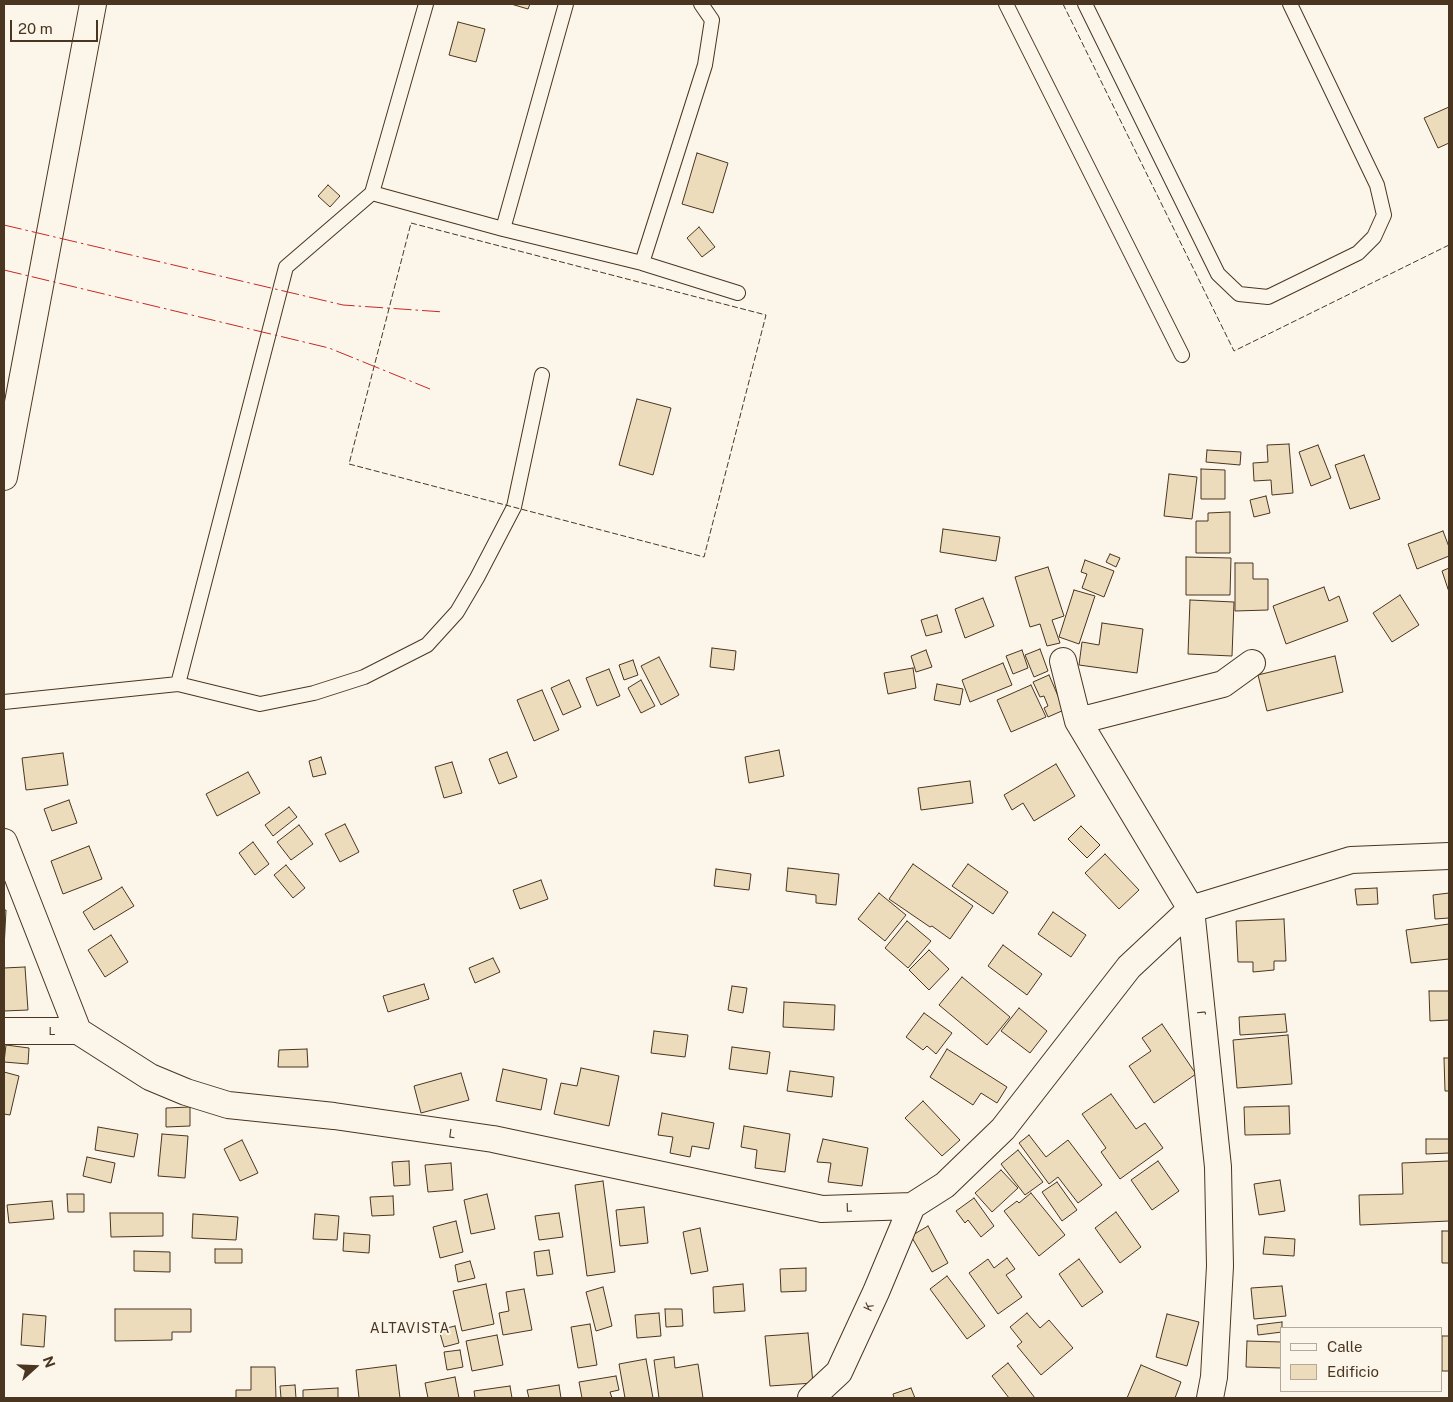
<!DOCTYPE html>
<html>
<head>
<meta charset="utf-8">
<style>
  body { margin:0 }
  #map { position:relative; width:1453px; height:1402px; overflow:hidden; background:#fbf6e9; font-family:"Public Sans",sans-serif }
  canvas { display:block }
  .frame { position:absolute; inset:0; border:5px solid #4a3520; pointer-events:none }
  .legend { position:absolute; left:1280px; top:1327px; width:162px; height:65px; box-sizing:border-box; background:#fbf6e9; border:1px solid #b4a999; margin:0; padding:6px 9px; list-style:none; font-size:15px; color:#4a3520 }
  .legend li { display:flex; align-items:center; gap:10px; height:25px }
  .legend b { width:25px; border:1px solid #b4a999 }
  .north { position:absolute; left:10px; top:1342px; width:50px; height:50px; -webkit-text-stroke:4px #fbf6e9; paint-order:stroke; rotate:70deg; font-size:14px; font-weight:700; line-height:20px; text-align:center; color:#4a3520 }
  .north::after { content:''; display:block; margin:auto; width:18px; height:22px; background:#4a3520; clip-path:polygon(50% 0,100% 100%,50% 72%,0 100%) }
  .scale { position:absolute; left:10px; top:20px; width:88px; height:22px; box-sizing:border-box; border:2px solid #4a3520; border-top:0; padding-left:6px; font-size:15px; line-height:18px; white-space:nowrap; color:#4a3520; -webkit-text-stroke:4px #fbf6e9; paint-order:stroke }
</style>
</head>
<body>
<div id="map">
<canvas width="1453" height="1402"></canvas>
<div class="frame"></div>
<ul class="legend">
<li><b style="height:6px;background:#fbf6e9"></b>Calle</li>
<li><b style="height:14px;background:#ecdcbc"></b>Edificio</li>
</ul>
<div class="north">N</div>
<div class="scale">20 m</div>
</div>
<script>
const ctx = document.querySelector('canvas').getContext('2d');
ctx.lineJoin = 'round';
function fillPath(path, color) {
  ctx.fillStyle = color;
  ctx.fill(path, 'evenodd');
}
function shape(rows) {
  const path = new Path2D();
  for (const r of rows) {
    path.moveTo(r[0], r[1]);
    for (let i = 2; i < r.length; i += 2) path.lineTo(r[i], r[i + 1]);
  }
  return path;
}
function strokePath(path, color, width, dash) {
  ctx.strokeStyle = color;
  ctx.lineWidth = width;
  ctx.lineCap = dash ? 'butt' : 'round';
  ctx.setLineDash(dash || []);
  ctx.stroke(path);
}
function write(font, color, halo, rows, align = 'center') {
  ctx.font = font + ' "Public Sans",sans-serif';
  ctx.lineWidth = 4;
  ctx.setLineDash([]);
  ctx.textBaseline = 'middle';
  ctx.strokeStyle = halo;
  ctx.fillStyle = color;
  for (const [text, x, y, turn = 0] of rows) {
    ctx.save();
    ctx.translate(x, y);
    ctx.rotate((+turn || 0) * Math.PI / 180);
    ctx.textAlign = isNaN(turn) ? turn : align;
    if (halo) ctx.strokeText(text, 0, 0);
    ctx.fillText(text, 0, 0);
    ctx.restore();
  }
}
const building = shape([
  [511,4,530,4,528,9,511,4],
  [458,22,485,29,476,62,449,55,458,22],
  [1449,107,1449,143,1438,148,1424,118,1449,107],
  [697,153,728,163,713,213,682,204,697,153],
  [328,185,340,196,330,207,318,196,328,185],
  [699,227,715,247,702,257,687,238,699,227],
  [637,399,671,408,653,475,619,465,637,399],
  [1289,444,1293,493,1272,495,1271,480,1254,481,1253,463,1268,462,1267,445,1289,444],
  [1318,445,1331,478,1311,486,1299,452,1318,445],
  [1207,450,1241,452,1240,465,1206,462,1207,450],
  [1364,455,1380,499,1350,509,1335,465,1364,455],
  [1201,469,1225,470,1225,499,1201,499,1201,469],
  [1169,474,1197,477,1192,519,1164,516,1169,474],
  [1266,496,1270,513,1254,517,1250,500,1266,496],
  [1230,512,1230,553,1196,553,1196,521,1208,521,1208,513,1230,512],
  [943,529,1000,537,996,561,940,552,943,529],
  [1443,531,1449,547,1449,556,1417,569,1408,544,1443,531],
  [1110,554,1120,558,1116,567,1106,562,1110,554],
  [1186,557,1231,558,1230,595,1186,595,1186,557],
  [1085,560,1114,571,1104,597,1082,588,1087,574,1081,572,1085,560],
  [1235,563,1253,563,1253,579,1268,579,1268,610,1235,611,1235,563],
  [1048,567,1064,616,1052,620,1060,643,1047,646,1040,624,1030,627,1015,577,1048,567],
  [1449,568,1449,592,1442,571,1449,568],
  [1324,587,1329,601,1339,596,1348,621,1286,644,1273,606,1324,587],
  [1074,590,1095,596,1079,644,1059,637,1074,590],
  [1400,595,1419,625,1392,642,1373,613,1400,595],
  [983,598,994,626,965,638,955,609,983,598],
  [1190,600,1234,602,1232,656,1188,654,1190,600],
  [937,615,942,632,926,636,921,620,937,615],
  [1102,623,1143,629,1137,673,1079,665,1082,642,1099,645,1102,623],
  [712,648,736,651,734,670,710,667,712,648],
  [1040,649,1048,671,1034,677,1025,655,1040,649],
  [926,650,932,667,916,672,911,656,926,650],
  [1022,650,1028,668,1013,674,1006,656,1022,650],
  [1335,656,1343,692,1267,711,1258,675,1335,656],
  [659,657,679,695,661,705,641,666,659,657],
  [633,660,638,675,624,680,619,665,633,660],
  [1003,663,1012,685,970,702,962,680,1003,663],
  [913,668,916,688,888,694,884,673,913,668],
  [609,669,620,696,597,706,586,678,609,669],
  [1049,675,1064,710,1048,717,1044,708,1048,706,1044,696,1040,697,1033,682,1049,675],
  [569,680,581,707,563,715,551,688,569,680],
  [641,680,655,706,641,713,628,688,641,680],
  [937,684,963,689,960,705,934,700,937,684],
  [1031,685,1046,717,1011,732,997,700,1031,685],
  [542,690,559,730,534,741,517,700,542,690],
  [779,750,784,776,749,783,745,757,779,750],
  [507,752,517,777,499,784,489,759,507,752],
  [63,753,68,785,26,790,22,758,63,753],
  [321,757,326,774,313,777,309,761,321,757],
  [452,762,462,793,444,798,435,767,452,762],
  [1056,764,1075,796,1034,821,1023,803,1012,810,1004,795,1056,764],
  [248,772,260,793,217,816,206,794,248,772],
  [970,781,973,803,921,810,918,788,970,781],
  [69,800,77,823,52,831,44,809,69,800],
  [289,807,297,817,273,836,265,825,289,807],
  [345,824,359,852,340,862,325,834,345,824],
  [299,825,313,844,291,860,277,842,299,825],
  [1081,826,1100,845,1087,858,1068,839,1081,826],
  [253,842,269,864,255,875,239,853,253,842],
  [89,846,102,879,63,894,51,861,89,846],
  [1105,854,1139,890,1119,909,1085,873,1105,854],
  [913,864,973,906,950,939,932,926,930,927,889,899,913,864],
  [968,864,1008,892,993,914,952,886,968,864],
  [286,865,305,888,293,898,274,875,286,865],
  [788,868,839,874,836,905,816,903,816,895,786,891,788,868],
  [716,869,751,874,749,890,714,886,716,869],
  [541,880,548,899,520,909,513,890,541,880],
  [122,887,134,906,94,930,83,912,122,887],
  [1377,888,1378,904,1357,905,1355,889,1377,888],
  [879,893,906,915,885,941,858,919,879,893],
  [1449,893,1449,918,1435,919,1433,895,1449,893],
  [4,910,6,910,4,949,4,910],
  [1053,912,1086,935,1071,957,1038,934,1053,912],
  [1284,919,1286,961,1274,961,1274,970,1253,972,1253,962,1238,962,1236,921,1284,919],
  [907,921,931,941,908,968,885,948,907,921],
  [1449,924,1449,959,1411,963,1406,930,1449,924],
  [111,935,128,962,105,977,88,950,111,935],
  [1003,945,1042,974,1027,995,988,966,1003,945],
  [929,950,949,969,929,990,909,970,929,950],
  [493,958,500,972,475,983,469,968,493,958],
  [25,967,28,1010,4,1011,4,968,25,967],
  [962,977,1010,1017,987,1045,939,1005,962,977],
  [424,984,429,999,388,1012,383,996,424,984],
  [732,986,747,988,743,1013,728,1010,732,986],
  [1429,991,1449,991,1449,1020,1430,1021,1429,991],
  [784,1002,835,1005,834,1030,783,1027,784,1002],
  [1019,1008,1047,1031,1030,1053,1001,1031,1019,1008],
  [924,1013,952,1033,936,1054,927,1046,923,1050,906,1037,924,1013],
  [1285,1014,1287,1032,1240,1035,1239,1017,1285,1014],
  [1162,1024,1196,1074,1154,1103,1129,1066,1151,1051,1142,1038,1162,1024],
  [654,1031,688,1035,685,1057,651,1053,654,1031],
  [1288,1035,1292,1084,1237,1088,1233,1040,1288,1035],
  [6,1045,29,1048,28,1064,4,1062,6,1045],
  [732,1047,770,1052,767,1074,729,1069,732,1047],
  [307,1049,308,1067,278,1067,279,1050,307,1049],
  [947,1049,1007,1087,997,1103,981,1093,973,1105,930,1077,947,1049],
  [1444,1058,1449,1058,1449,1091,1445,1091,1444,1058],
  [581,1068,619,1076,609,1126,554,1114,561,1083,577,1086,581,1068],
  [503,1069,547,1079,541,1110,496,1101,503,1069],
  [790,1071,834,1077,832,1097,787,1091,790,1071],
  [4,1072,19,1076,10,1115,4,1114,4,1072],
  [461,1073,469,1100,421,1113,414,1086,461,1073],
  [1111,1094,1136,1129,1145,1123,1163,1148,1120,1179,1101,1152,1106,1148,1082,1114,1111,1094],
  [923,1101,960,1140,942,1156,905,1118,923,1101],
  [1289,1106,1290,1134,1245,1135,1244,1107,1289,1106],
  [190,1107,190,1126,166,1127,166,1108,190,1107],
  [662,1113,714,1123,709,1149,692,1146,690,1157,670,1153,673,1137,658,1135,662,1113],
  [744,1126,790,1134,785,1172,755,1168,757,1150,741,1147,744,1126],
  [98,1127,138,1134,134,1157,95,1150,98,1127],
  [162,1134,188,1136,185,1178,158,1176,162,1134],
  [1029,1135,1046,1157,1068,1140,1102,1185,1078,1203,1058,1177,1049,1184,1019,1143,1029,1135],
  [823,1139,868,1148,862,1186,828,1182,831,1163,817,1162,823,1139],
  [1426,1139,1449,1139,1449,1153,1426,1154,1426,1139],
  [242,1140,258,1173,240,1181,224,1149,242,1140],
  [1018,1150,1043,1182,1025,1195,1001,1164,1018,1150],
  [87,1157,115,1163,111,1183,83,1176,87,1157],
  [409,1161,410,1185,394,1186,392,1162,409,1161],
  [1158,1161,1179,1191,1152,1210,1131,1180,1158,1161],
  [1449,1161,1449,1221,1360,1225,1359,1195,1403,1194,1402,1163,1449,1161],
  [451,1163,453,1190,428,1192,425,1165,451,1163],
  [1001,1170,1018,1188,992,1212,975,1193,1001,1170],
  [1280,1180,1285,1211,1259,1215,1254,1184,1280,1180],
  [603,1181,615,1272,587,1276,575,1185,603,1181],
  [1057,1182,1077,1210,1062,1221,1042,1192,1057,1182],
  [1031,1193,1065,1235,1039,1256,1004,1211,1017,1201,1019,1203,1031,1193],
  [67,1194,84,1194,84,1212,68,1212,67,1194],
  [487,1194,495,1229,471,1234,464,1200,487,1194],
  [393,1196,394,1215,372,1216,370,1197,393,1196],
  [974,1198,994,1226,981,1237,968,1220,965,1223,956,1211,974,1198],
  [52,1201,54,1219,9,1223,7,1205,52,1201],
  [644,1207,648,1243,620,1246,616,1210,644,1207],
  [1116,1212,1141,1247,1120,1263,1095,1228,1116,1212],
  [110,1213,163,1213,163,1236,111,1237,110,1213],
  [559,1213,563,1237,539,1240,535,1216,559,1213],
  [193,1214,238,1217,236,1240,192,1238,193,1214],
  [315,1214,339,1216,337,1240,313,1239,315,1214],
  [456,1221,463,1252,440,1258,433,1227,456,1221],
  [928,1226,948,1263,932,1272,911,1236,928,1226],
  [700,1228,708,1271,691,1274,683,1232,700,1228],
  [1442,1231,1449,1231,1449,1263,1442,1263,1442,1231],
  [344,1233,370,1235,369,1253,343,1251,344,1233],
  [1265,1237,1295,1239,1294,1256,1263,1254,1265,1237],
  [215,1249,242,1249,242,1263,215,1263,215,1249],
  [549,1250,553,1274,537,1276,534,1252,549,1250],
  [134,1251,170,1252,170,1272,134,1271,134,1251],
  [1007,1258,1015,1269,1006,1275,1022,1297,998,1314,969,1273,988,1259,994,1268,1007,1258],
  [1079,1259,1103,1292,1082,1307,1059,1274,1079,1259],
  [470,1261,475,1278,458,1282,455,1265,470,1261],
  [806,1268,806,1291,781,1292,780,1269,806,1268],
  [947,1276,985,1326,967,1339,930,1289,947,1276],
  [486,1284,494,1324,462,1331,453,1291,486,1284],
  [743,1284,745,1311,714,1313,713,1287,743,1284],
  [1282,1286,1286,1316,1254,1319,1251,1288,1282,1286],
  [603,1287,612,1326,596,1331,586,1292,603,1287],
  [524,1289,532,1330,503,1335,499,1313,509,1311,506,1292,524,1289],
  [115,1309,191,1309,191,1332,172,1332,172,1340,115,1341,115,1309],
  [665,1309,682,1309,683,1326,666,1327,665,1309],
  [659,1313,661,1336,637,1338,635,1315,659,1313],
  [1027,1313,1040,1328,1049,1320,1073,1348,1041,1375,1017,1346,1022,1342,1010,1327,1027,1313],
  [23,1314,46,1316,44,1347,21,1345,23,1314],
  [1167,1314,1199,1322,1187,1366,1156,1357,1167,1314],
  [1282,1322,1282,1332,1258,1335,1257,1325,1282,1322],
  [590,1324,597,1365,578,1368,571,1327,590,1324],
  [455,1326,459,1343,444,1347,439,1330,455,1326],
  [808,1333,813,1383,770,1386,765,1336,808,1333],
  [497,1335,503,1365,472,1371,466,1341,497,1335],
  [1442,1336,1449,1336,1449,1371,1442,1371,1442,1336],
  [1247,1341,1282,1342,1282,1368,1246,1367,1247,1341],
  [460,1350,463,1367,447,1370,444,1352,460,1350],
  [674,1357,675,1368,698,1364,703,1398,659,1398,654,1360,674,1357],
  [646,1359,653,1398,625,1398,619,1364,646,1359],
  [1008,1363,1035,1398,1009,1398,992,1376,1008,1363],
  [396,1365,400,1398,359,1398,356,1370,396,1365],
  [1141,1365,1181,1382,1175,1398,1127,1398,1141,1365],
  [251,1367,275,1367,276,1398,236,1398,236,1390,251,1390,251,1367],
  [616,1376,619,1390,610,1392,612,1398,582,1398,579,1382,616,1376],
  [455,1377,459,1398,426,1398,428,1398,425,1383,455,1377],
  [295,1385,296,1398,281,1398,280,1386,295,1385],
  [559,1385,561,1398,529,1398,527,1390,559,1385],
  [510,1386,512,1398,475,1398,474,1391,510,1386],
  [338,1388,338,1398,303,1398,303,1390,338,1388],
  [911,1388,915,1398,894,1398,893,1394,911,1388]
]);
const lane = shape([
  [1006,4,1182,355],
  [1085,4,1218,274,1239,294,1268,297,1358,253,1374,237,1384,215,1377,185,1290,4],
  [372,193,426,4],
  [503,229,566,4],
  [642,263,705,65,712,20,701,4],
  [178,684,286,267,372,193,503,229,642,263,738,293],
  [4,702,178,684,260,704,314,693,364,677,427,645,457,612,477,578,514,507,542,375]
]);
const street = shape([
  [4,477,93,4],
  [1063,661,1078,721,1191,909,1218,1167,1220,1266,1214,1377,1210,1398],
  [1078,721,1223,684,1252,663],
  [4,842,78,1031],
  [4,1031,78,1031,150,1077,186,1092,228,1105,334,1116,493,1139,822,1209,912,1206],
  [912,1206,945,1185,1003,1129,1129,967,1191,909,1351,860,1449,856],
  [811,1398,839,1372,876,1292,912,1206]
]);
const fence = shape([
  [1063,4,1234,351,1449,245],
  [411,223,766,315,704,557,349,464,411,223]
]);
const power = shape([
  [4,225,343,305,444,312],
  [4,270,329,348,430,389]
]);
const streetNames = [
  ["J",1202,1013,-96],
  ["L",52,1031],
  ["L",452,1134,8],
  ["L",849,1208,-2],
  ["K",869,1307,-65]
];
const neighbourhoodNames = [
  ["ALTAVISTA",410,1329]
];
fillPath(building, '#ecdcbc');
strokePath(building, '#4a3520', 1);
strokePath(lane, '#4a3520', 16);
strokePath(street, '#4a3520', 28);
strokePath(lane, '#fbf6e9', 14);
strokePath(street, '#fbf6e9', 26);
strokePath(fence, '#4a3520', 1, [6, 2.5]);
strokePath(power, '#c62828', 1, [18, 4, 2.5, 4]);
write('12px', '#4a3520', '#fbf6e9', streetNames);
ctx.letterSpacing = '1px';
write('14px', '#4a3520', '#fbf6e9', neighbourhoodNames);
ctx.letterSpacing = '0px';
</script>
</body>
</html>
